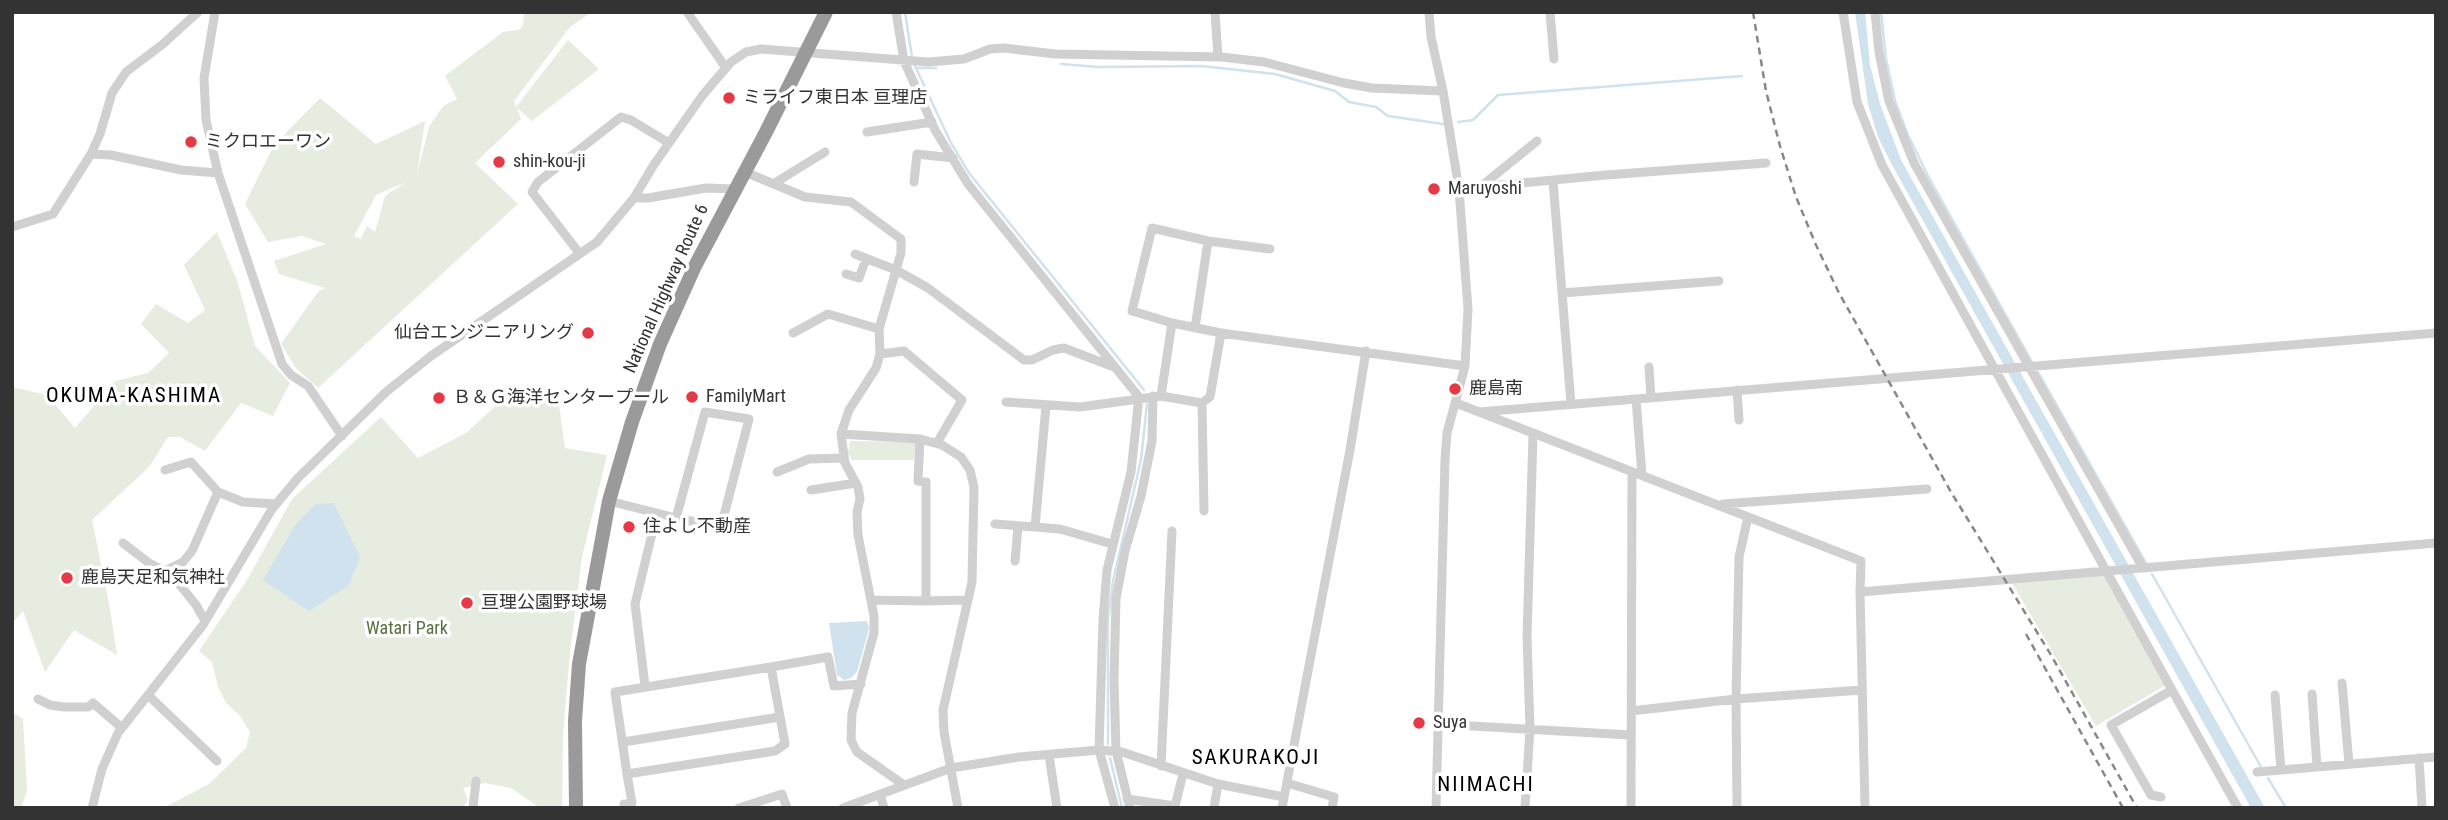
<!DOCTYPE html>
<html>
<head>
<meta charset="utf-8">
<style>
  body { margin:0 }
  #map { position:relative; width:2448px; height:820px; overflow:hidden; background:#fff; font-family:"Roboto Condensed",sans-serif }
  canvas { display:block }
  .frame { position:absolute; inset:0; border:14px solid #333; pointer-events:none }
</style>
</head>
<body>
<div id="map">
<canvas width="2448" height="820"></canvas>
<div class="frame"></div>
</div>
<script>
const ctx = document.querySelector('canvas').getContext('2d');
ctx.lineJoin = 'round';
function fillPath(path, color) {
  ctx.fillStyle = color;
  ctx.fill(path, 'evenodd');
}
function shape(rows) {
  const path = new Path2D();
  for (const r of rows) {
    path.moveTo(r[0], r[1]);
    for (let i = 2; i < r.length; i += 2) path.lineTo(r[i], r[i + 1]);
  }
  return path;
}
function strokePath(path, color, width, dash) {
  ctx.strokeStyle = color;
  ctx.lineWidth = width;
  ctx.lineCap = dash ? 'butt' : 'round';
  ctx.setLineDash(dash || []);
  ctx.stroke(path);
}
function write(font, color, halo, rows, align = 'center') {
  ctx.font = font + ' "Roboto Condensed","Noto Sans JP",sans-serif';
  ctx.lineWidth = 7;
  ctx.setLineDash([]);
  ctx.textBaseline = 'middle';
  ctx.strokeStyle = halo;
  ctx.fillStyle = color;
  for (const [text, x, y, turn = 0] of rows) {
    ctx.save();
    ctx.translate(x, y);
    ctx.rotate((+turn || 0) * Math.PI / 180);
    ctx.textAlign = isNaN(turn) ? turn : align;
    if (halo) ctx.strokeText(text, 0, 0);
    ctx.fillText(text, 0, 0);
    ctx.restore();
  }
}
const green = shape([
  [524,12,592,12,570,27,514,101,516,107,568,40,599,69,532,121,517,108,521,119,475,163,518,204,318,388,296,368,281,344,318,292,325,288,279,274,274,261,326,244,302,236,268,242,245,204,274,145,320,98,376,144,425,121,417,175,429,127,443,106,457,99,445,76,503,32,519,30,523,25],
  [406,182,385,196,375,232,367,226,361,239,354,236,376,195],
  [217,232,238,283,255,346,290,383,273,416,241,403,205,451,180,437,168,437,149,467,92,520,109,603,117,655,74,630,45,672,23,611,12,624,12,387,47,395,75,428,115,381,148,373,169,353,141,324,156,304,188,323,205,310,184,265],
  [557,391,565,448,607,455,582,557,570,652,563,735,562,808,540,808,511,788,485,783,463,788,468,800,463,808,163,808,209,784,246,748,250,732,240,716,226,703,218,687,212,662,199,651,247,580,292,499,381,417,418,458,466,433,500,402],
  [850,441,916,442,914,460,852,460,848,453],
  [2105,574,2166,685,2096,726,2012,583],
  [12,712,23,719,27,791,21,808,12,808]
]);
const water = shape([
  [1855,12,1865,12,1870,65,1880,104,1901,160,2265,808,2251,808,1892,165,1878,137,1868,104],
  [334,503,360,557,349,585,309,611,263,580,296,524,316,504],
  [867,621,869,629,857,672,851,678,844,680,837,675,829,623]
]);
const stream = shape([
  [905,12,912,57],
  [1881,12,1886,59,1895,101,1908,135,1928,176,2032,362],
  [1061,64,1098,67,1201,66,1275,74,1335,91,1349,102,1376,107,1388,116,1443,124],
  [915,66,951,143,969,173,1144,390],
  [916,68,936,68],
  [1458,122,1473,120,1498,95,1742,76],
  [2038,372,2146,563],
  [2152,574,2261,767],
  [1108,744,1108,620,1113,581,1141,460,1147,404],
  [1110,758,1122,808],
  [2268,778,2286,808]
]);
const minor = shape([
  [215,12,204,78,206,120,218,173,282,364,291,375,308,386,342,436],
  [687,12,726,68],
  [896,12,904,61,935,130,968,184,1139,397,1131,472,1107,570,1103,619,1099,750,1115,808],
  [1215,12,1218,57],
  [1429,12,1431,37,1443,91,1459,189,1468,309,1465,366,1447,433,1445,459,1436,808],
  [1550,12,1554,59],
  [1843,12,1857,102,1882,165,2172,690],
  [1875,12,1879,52,1889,101,1914,163,2143,568],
  [867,132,932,122],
  [91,154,111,155,181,170,218,173],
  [745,172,805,197,851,202,901,239,901,253,896,270,879,329,880,354,876,368,849,410,841,434,845,463,858,487,860,499,857,512,858,535,874,616,874,633,852,713,851,740,857,752,904,785],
  [1553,181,1571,404],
  [914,182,917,154,953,158],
  [773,184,825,152],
  [1479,188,1537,141],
  [1459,189,1606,175,1766,163],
  [634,198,648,198,706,188,735,189],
  [12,227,53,214,91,154,100,134,112,93,126,72,163,44,198,12],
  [580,254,532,192,538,182,621,117,631,120,669,143],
  [855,254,896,270,928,288,1024,360,1032,360,1053,350,1064,348,1114,367],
  [846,274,859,278,866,259],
  [1562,293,1719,281],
  [1172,323,1221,333],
  [1195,328,1208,241],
  [793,333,828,314,879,329],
  [880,354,904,351,962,400,937,443],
  [1649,367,1651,398],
  [1737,390,1739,420],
  [1161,396,1172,323,1132,311,1152,228,1208,241,1270,249],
  [1636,399,1642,475],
  [1006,402,1080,407,1161,396,1202,403,1210,397,1221,333,1465,366],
  [1202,403,1204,511],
  [1456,403,1861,561,1860,592,1865,808],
  [1046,406,1035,527,1060,529,1112,544],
  [1479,412,2436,333],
  [841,434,920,439,942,445,961,457,970,470,974,487,972,582,943,710,944,732,958,808],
  [165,470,191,462,218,492,243,502,276,504],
  [777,472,809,459,844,458],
  [811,490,856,483],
  [609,501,676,518,721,527,749,419,705,412,676,518],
  [1723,504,1927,489],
  [995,524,1035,527],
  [123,543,149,563,172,575,196,605,205,621],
  [1015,561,1018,526],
  [126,579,167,570,183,562,192,551,218,492],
  [1860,592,2436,543],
  [871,600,926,601,926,482,918,481,920,439],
  [926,601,967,600],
  [771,667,828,657,834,686,861,684],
  [2342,683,2349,764],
  [645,686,635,604,657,513],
  [2312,694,2317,767],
  [148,695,217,761],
  [2275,695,2281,770],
  [38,699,50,705,64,707,88,707,93,703,122,728],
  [1631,711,1736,699,1862,690],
  [1437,724,1630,735],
  [623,742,780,717],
  [1049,755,1057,808],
  [2419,758,2422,808],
  [1161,766,1172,531],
  [2257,772,2436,757],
  [1287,783,1334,797,1332,808],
  [880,794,884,808],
  [2161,797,2151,795,2111,725,2172,690,2238,808],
  [1127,799,1175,806,1183,774],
  [624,804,632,803,627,774,615,692,771,667,785,744,775,751,627,774],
  [92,808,102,769,118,733,203,625,272,509,298,478,386,392,431,356,597,242,634,198,653,166,702,96,731,62,746,52,761,49,928,62,964,59,990,49,1004,48,1055,54,1222,57,1264,62,1344,83,1372,88,1443,91],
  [473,808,476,781],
  [739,808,782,794,787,808],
  [843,808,951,768,1019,757,1099,750,1122,752,1218,784,1284,797],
  [1130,808,1116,751,1114,680,1116,599,1125,551,1141,496,1152,441,1153,396],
  [1214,808,1218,784],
  [1282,808,1350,450,1366,351],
  [1525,808,1530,729,1527,636,1533,435],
  [1631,808,1632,473],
  [1737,808,1736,699,1739,557,1748,517]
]);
const highway = shape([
  [576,808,575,721,579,664,609,501,632,422,660,344,695,266,766,132,826,12]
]);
const rail = shape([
  [1753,12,1766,91,1780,146,1796,197,1816,245,1839,293,1951,492,2051,655,2137,808],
  [2026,634,2123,808]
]);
const markers = [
  [729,98,7,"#e63946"],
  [191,142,7,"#e63946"],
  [499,162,7,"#e63946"],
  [1434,189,7,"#e63946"],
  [588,333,7,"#e63946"],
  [1455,389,7,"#e63946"],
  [692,397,7,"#e63946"],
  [439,398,7,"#e63946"],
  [629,527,7,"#e63946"],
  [67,578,7,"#e63946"],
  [467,603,7,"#e63946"],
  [1419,723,7,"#e63946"]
];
const poiNames = [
  ["ミライフ東日本 亘理店",743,98],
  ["ミクロエーワン",205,142],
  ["shin-kou-ji",513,162],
  ["Maruyoshi",1448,189],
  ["仙台エンジニアリング",574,333,"right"],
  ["鹿島南",1469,389],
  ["FamilyMart",706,397],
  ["Ｂ＆Ｇ海洋センタープール",453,398],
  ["住よし不動産",643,527],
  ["鹿島天足和気神社",81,578],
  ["亘理公園野球場",481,603],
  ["Suya",1433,723]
];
const streetNames = [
  ["National Highway Route 6",667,289,-66]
];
const parkNames = [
  ["Watari Park",407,629]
];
const quarterNames = [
  ["OKUMA-KASHIMA",134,397],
  ["SAKURAKOJI",1256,759],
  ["NIIMACHI",1486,786]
];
fillPath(green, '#e6ecdf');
fillPath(water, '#cfe2ee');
strokePath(stream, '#cfe2ee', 2.5);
strokePath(minor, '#d0d0d0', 9);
strokePath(highway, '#9a9a9a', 14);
strokePath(rail, '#888', 2.5, [7, 5]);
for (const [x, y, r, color] of markers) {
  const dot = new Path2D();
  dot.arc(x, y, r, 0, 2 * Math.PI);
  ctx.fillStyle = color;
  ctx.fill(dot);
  strokePath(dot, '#fff', 2.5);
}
write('18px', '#333', '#fff', poiNames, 'left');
write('18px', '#333', '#fff', streetNames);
write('18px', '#56703f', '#fff', parkNames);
ctx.letterSpacing = '2px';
write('21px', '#000', '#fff', quarterNames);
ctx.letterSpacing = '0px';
</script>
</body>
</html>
